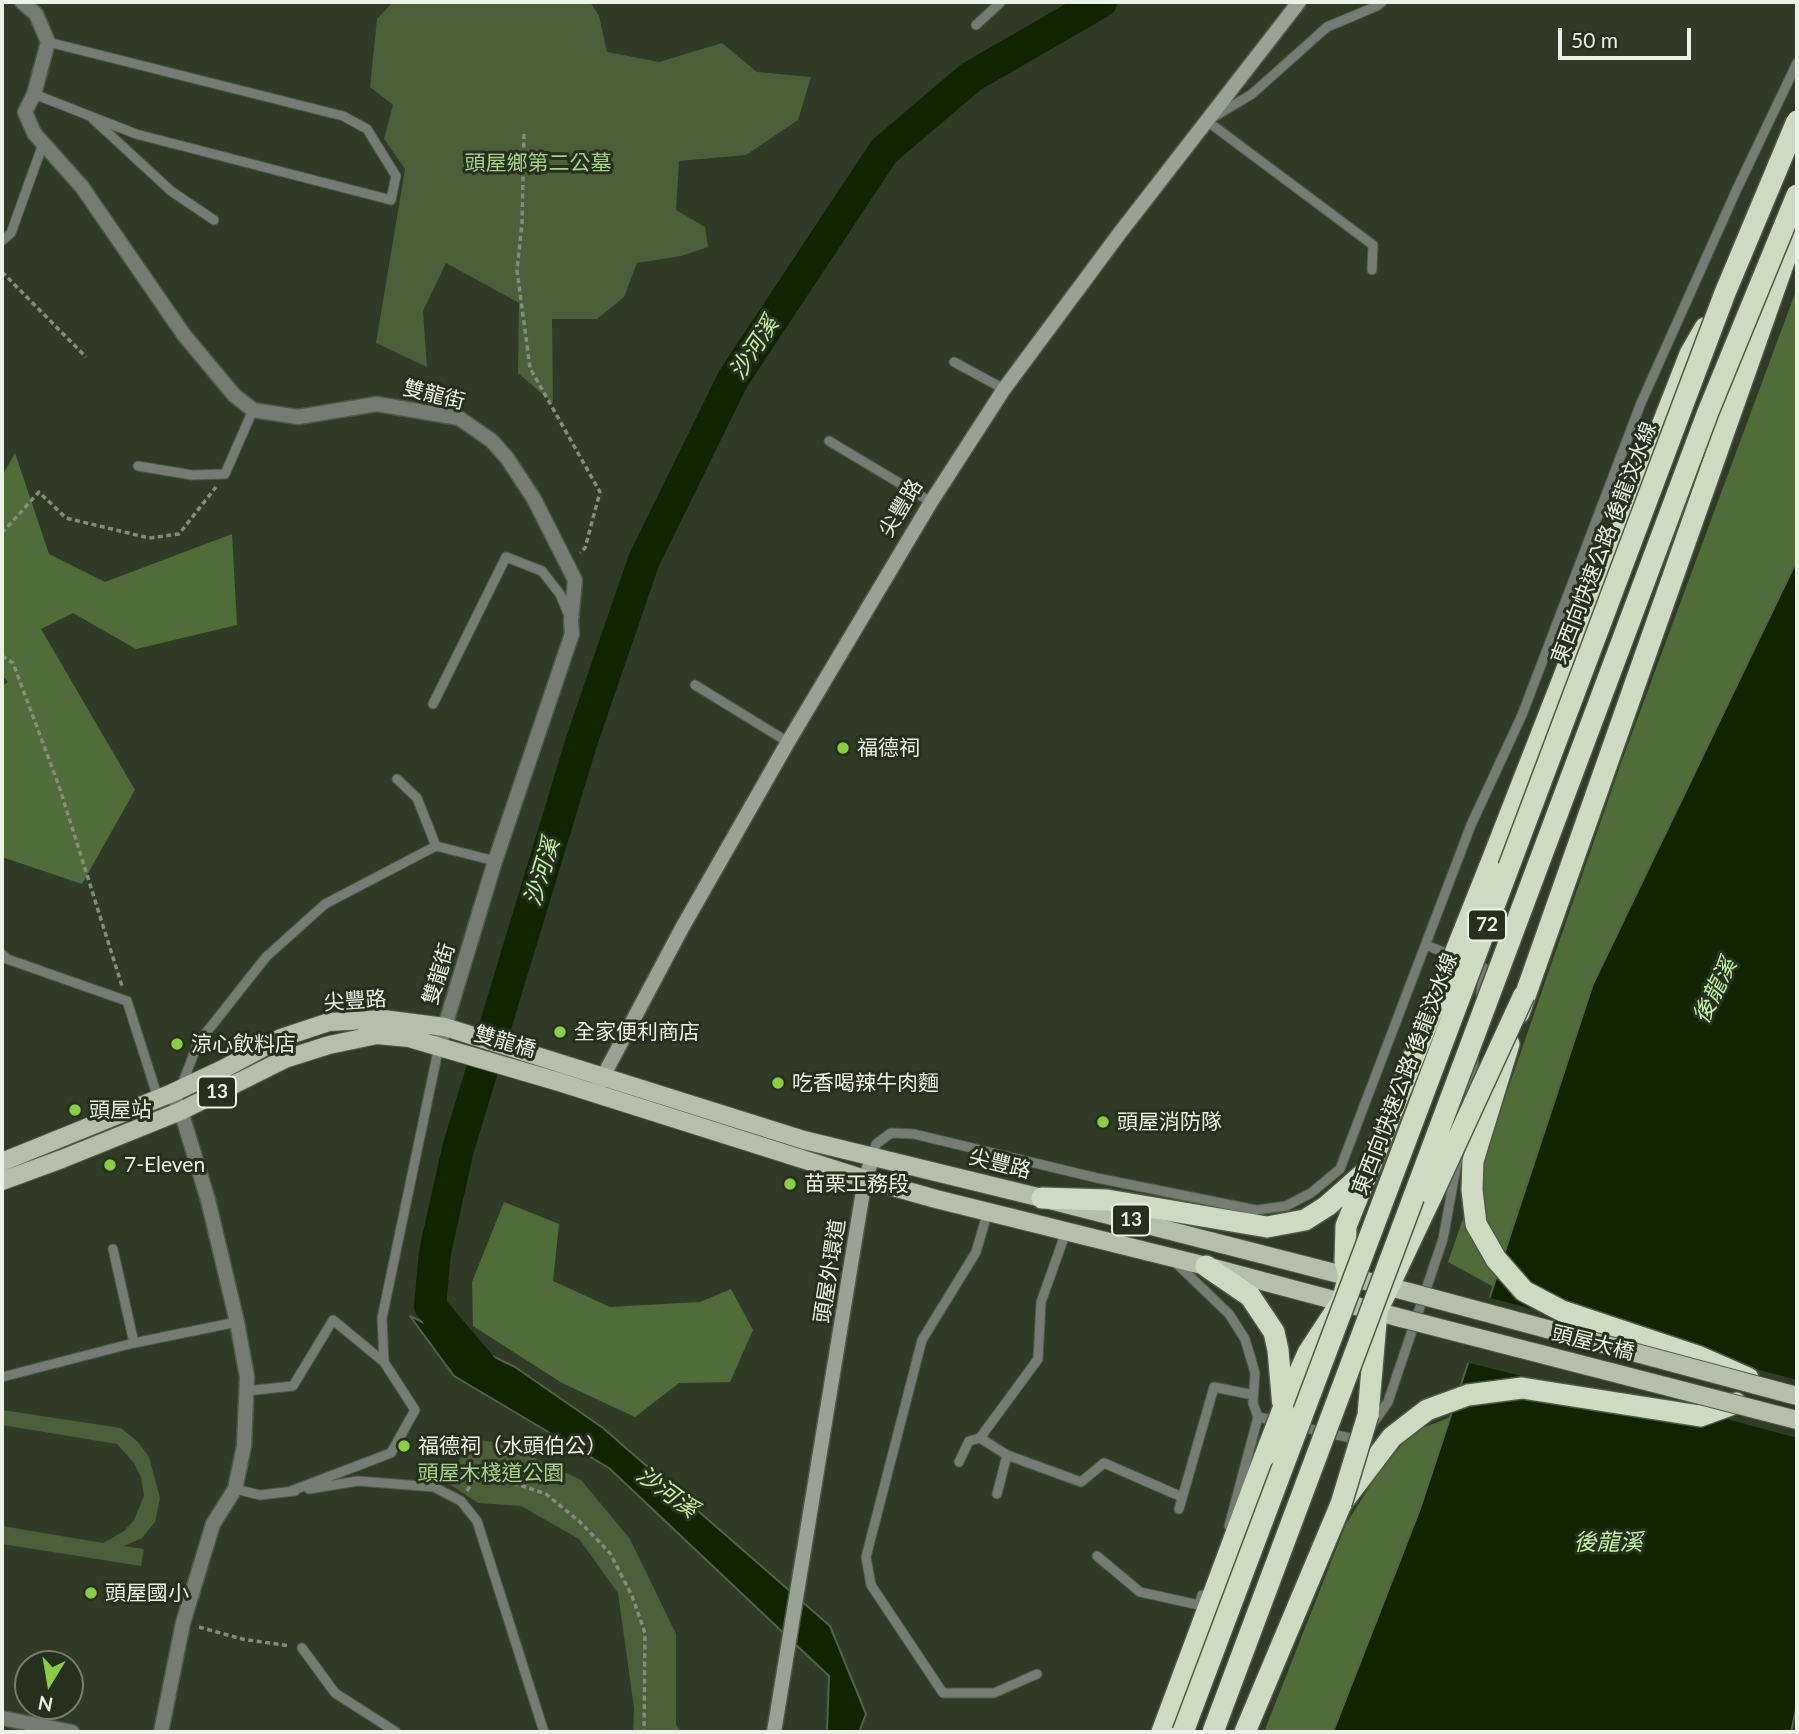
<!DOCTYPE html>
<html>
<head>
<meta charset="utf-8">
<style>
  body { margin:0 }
  #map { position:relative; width:1799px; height:1734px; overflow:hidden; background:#303b27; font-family:Lato,sans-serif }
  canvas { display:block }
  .frame { position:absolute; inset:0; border:4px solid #ebf3e6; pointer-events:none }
  .north { position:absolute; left:14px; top:1650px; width:70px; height:70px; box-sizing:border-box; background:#26311d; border:2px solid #757f6d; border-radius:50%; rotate:191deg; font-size:19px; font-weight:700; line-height:28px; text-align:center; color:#ebf3e6 }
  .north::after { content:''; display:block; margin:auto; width:24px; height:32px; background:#8ace47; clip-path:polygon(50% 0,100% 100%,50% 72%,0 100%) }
  .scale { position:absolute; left:1558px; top:28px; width:133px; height:32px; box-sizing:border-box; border:4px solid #ebf3e6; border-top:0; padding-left:9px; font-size:21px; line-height:24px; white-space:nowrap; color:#ebf3e6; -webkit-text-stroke:5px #26311d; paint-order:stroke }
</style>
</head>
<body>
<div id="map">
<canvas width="1799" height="1734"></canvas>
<div class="frame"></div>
<div class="north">N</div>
<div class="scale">50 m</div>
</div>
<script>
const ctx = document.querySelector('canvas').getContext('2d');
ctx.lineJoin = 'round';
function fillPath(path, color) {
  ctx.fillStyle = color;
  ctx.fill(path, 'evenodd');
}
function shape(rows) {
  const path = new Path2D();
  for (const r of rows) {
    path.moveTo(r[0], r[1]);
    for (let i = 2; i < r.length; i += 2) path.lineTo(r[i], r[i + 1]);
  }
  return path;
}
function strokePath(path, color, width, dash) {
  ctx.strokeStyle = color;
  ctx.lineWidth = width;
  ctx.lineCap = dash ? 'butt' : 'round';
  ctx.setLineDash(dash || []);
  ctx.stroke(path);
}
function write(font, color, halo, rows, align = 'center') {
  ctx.font = font + ' Lato,"Noto Sans TC",sans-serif';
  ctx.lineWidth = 6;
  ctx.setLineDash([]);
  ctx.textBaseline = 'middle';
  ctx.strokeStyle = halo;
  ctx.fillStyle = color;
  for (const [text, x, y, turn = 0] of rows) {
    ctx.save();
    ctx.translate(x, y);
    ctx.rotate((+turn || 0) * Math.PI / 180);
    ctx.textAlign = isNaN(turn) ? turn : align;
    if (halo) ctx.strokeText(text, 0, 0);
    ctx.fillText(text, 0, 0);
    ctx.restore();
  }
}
const green = shape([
  [393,2,590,2,599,16,607,52,659,62,722,43,757,72,811,77,798,120,746,155,679,161,676,210,705,227,708,247,681,256,637,263,624,297,597,319,552,319,553,403,518,373,519,303,446,263,423,311,427,367,376,343,405,169,384,139,393,105,370,87,377,19],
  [2,1410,121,1428,138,1442,149,1457,160,1498,155,1522,142,1538,124,1546,144,1549,141,1566,2,1544,2,1526,103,1543,124,1531,134,1520,144,1496,141,1477,134,1463,117,1444,2,1425],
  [476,1439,508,1445,581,1480,630,1539,676,1634,676,1725,681,1732,633,1732,634,1708,618,1593,579,1539,521,1506,478,1503,443,1480]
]);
const forest = shape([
  [1797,288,1797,560,1593,984,1494,1287,1448,1262,1621,763],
  [15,453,49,554,105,582,232,534,237,625,136,649,73,613,41,629,135,790,82,884,2,857,2,686,8,682,2,675,2,476],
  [504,1202,559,1224,553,1281,610,1307,700,1302,731,1289,753,1330,730,1382,679,1383,635,1417,562,1383,473,1326,472,1282],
  [1451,1417,1420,1510,1333,1732,1264,1732,1346,1524,1375,1478,1412,1432]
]);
const water = shape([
  [1797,560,1797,1705,1791,1732,1333,1732,1420,1509,1593,984,1797,560],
  [410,1316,515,1367,603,1428,830,1626,866,1714,859,1732,827,1732,829,1676,609,1468,454,1376,410,1316]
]);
const pier = shape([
  [1487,1297,1797,1380,1797,1438,1638,1395,1546,1382,1465,1362]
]);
const river = shape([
  [484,1370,430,1306,435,1252,458,1149,582,740,644,560,733,379,884,151,971,77,1101,2]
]);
const path = shape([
  [524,134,522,223,517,270,530,368,600,492,585,548,580,553],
  [2,272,86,357],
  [2,533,39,492,66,518,149,538,179,534,216,487],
  [2,656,13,663,59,786,122,986],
  [467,1491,479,1471,546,1494,580,1522,610,1553,632,1596,645,1633,644,1732],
  [199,1627,242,1639,290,1646]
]);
const lane = shape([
  [976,25,1001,2],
  [34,94,136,134,391,200,396,176,367,129,343,116,48,42],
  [93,119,171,191,214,220],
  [2,241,11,233,43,144],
  [1372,270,1373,245,1207,121,1252,94,1327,27,1377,6,1382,2],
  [954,362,1004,389],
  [829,441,931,502],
  [138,466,192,475,225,474,253,410],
  [695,685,788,742],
  [433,704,506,557,542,571,560,594,569,616],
  [397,779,417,798,436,846],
  [1426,945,1453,956],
  [2,954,7,959,127,1001,157,1095,162,1095],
  [1473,964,1484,968,1481,994],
  [181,1087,198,1043,266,957,325,904,436,846,495,861],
  [1470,1095,1474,1057],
  [873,1157,876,1144,891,1133,914,1134,1097,1178,1256,1210,1286,1206,1311,1193,1340,1169,1471,825,1522,715,1641,403,1736,191,1797,63],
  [988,1211,976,1252,922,1340,866,1557,871,1585,943,1693,994,1693,1037,1674],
  [113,1249,134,1343],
  [1175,1262,1229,1314,1245,1339,1255,1373,1253,1403,1258,1417,1229,1526],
  [2,1377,134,1343,237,1322],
  [246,1391,293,1386,333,1320,384,1362],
  [1258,1417,1277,1421],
  [1372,1425,1388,1402,1443,1239,1458,1157],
  [1297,1426,1359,1440],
  [1007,1455,1081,1482,1104,1463,1182,1497],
  [959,1462,969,1441,980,1438],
  [235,1489,260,1495,295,1491],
  [309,1489,358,1481,434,1487,461,1501,477,1521,544,1732],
  [291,1491,391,1453,415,1410,384,1362,382,1318,439,1046],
  [997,1494,1007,1455,980,1438,1038,1359,1041,1302,1066,1232],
  [1179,1509,1214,1387,1253,1395],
  [1097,1556,1140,1592,1199,1605,1202,1595],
  [302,1648,335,1693,396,1732]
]);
const street = shape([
  [22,2,36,14,48,42,34,94,25,112,34,133,82,187,184,335,234,395,253,410,298,417,377,404,459,418,492,441,507,458,534,499,575,580,571,621,572,634,495,861,439,1046],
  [2,1718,72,1732],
  [161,1732,183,1623,213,1524,235,1489,244,1446,247,1377,237,1322,208,1200,181,1111,172,1093]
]);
const secondary = shape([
  [598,1086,682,928,788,742,931,502,1004,389,1119,234,1299,2],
  [774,1732,865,1179,873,1157]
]);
const primary = shape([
  [2,1162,172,1093,225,1068,281,1038,329,1022,383,1019,445,1027,804,1140,1042,1198,1409,1292],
  [2,1181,62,1159,181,1111,285,1059,329,1045,377,1035,409,1038,559,1082,865,1179,936,1199,1206,1266,1401,1318]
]);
const highway = shape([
  [1489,868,1690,354,1705,328],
  [1519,1013,1797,225],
  [1509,1044,1473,1161,1472,1190,1476,1224,1496,1259,1524,1291,1562,1311,1700,1357,1748,1378],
  [1042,1198,1107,1200,1267,1227,1305,1220,1327,1206,1369,1169],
  [1206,1266,1250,1296,1274,1332,1278,1350,1283,1407],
  [1283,1409,1308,1353,1342,1301,1349,1276,1345,1261,1346,1226,1367,1174],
  [1368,1415,1377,1311,1432,1195],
  [1162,1732,1265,1456],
  [1245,1732,1341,1504,1392,1437,1427,1410,1468,1395,1522,1388,1700,1416,1736,1403]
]);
const primaryBridge = shape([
  [1409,1292,1797,1396],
  [1401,1318,1797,1420]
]);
const highwayBridge = shape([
  [1369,1169,1489,868],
  [1432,1195,1524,995],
  [1265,1456,1283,1409],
  [1341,1504,1368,1415],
  [1183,1732,1725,293,1797,121],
  [1213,1732,1708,412,1797,195]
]);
const markers = [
  [843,748,7,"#8ace47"],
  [560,1032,7,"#8ace47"],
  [177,1044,7,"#8ace47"],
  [778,1083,7,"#8ace47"],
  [75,1110,7,"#8ace47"],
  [1103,1122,7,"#8ace47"],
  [110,1165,7,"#8ace47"],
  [790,1184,7,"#8ace47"],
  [404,1446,7,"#8ace47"],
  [91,1593,7,"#8ace47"]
];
const shields = [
  [1487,925,38],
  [217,1092,38],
  [1131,1220,38]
];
const shieldNames = [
  ["72",1487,925],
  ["13",217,1092],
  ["13",1131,1220]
];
const parkNames = [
  ["頭屋鄉第二公墓",538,163],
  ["頭屋木棧道公園",491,1473]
];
const streetNames = [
  ["雙龍街",434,395,14],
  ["尖豐路",901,508,-59],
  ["東西向快速公路 後龍汶水線",1604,543,-69],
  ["雙龍街",439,974,-73],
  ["尖豐路",355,1001,-4],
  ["雙龍橋",505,1042,16],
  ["東西向快速公路 後龍汶水線",1405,1074,-69],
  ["尖豐路",1000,1164,14],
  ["頭屋外環道",830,1271,-81],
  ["頭屋大橋",1593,1343,14]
];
const poiNames = [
  ["福德祠",857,748],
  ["全家便利商店",574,1032],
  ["涼心飲料店",191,1044],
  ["吃香喝辣牛肉麵",792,1083],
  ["頭屋站",89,1110],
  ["頭屋消防隊",1117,1122],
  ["7-Eleven",124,1165],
  ["苗栗工務段",804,1184],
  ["福德祠（水頭伯公）",418,1446],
  ["頭屋國小",105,1593]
];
const waterNames = [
  ["沙河溪",754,348,-57],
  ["沙河溪",542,872,-73],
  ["後龍溪",1715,991,-64],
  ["沙河溪",667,1492,36],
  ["後龍溪",1608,1543]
];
fillPath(green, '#4a5f3a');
fillPath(forest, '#506c39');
fillPath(water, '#112400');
strokePath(water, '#526245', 2);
fillPath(pier, '#303b27');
strokePath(river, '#112400', 32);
strokePath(lane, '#4e5846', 11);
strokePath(street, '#4e5846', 17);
strokePath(secondary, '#4e5846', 17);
strokePath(primary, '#4e5846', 20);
strokePath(highway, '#4e5846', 24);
strokePath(path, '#858e7e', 3.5, [5, 3.5]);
strokePath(lane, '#767c72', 9);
strokePath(street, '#767c72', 14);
strokePath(secondary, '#99a393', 14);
strokePath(primary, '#b4c0ac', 18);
strokePath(highway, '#ccdbc2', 21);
strokePath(primaryBridge, '#4e5846', 20, []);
strokePath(highwayBridge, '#4e5846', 24, []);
strokePath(primaryBridge, '#b4c0ac', 18);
strokePath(highwayBridge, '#ccdbc2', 21);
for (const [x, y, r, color] of markers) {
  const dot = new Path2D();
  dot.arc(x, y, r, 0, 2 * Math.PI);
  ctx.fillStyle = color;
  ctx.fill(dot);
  strokePath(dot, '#26311d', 2.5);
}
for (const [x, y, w] of shields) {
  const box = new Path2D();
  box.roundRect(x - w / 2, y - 15.5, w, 31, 5);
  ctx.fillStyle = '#26311d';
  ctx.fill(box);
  strokePath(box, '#ebf3e6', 2);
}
write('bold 19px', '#ebf3e6', null, shieldNames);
write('21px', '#a7d285', '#26311d', parkNames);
write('21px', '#ebf3e6', '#26311d', streetNames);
write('21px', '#ebf3e6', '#26311d', poiNames, 'left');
write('italic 23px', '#c5f1a2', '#26311d', waterNames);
</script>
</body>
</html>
